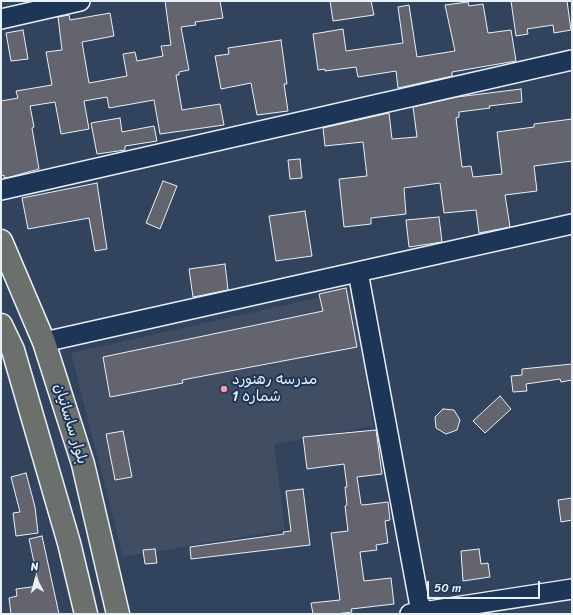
<!DOCTYPE html>
<html>
<head>
<meta charset="utf-8">
<style>
  body { margin:0 }
  #map { position:relative; width:573px; height:615px; overflow:hidden; background:#32435e; font-family:Sriracha,sans-serif }
  canvas { display:block }
  .frame { position:absolute; inset:0; border:2px solid #e8f1f8; pointer-events:none }
  .north { position:absolute; left:16px; top:559px; width:40px; height:40px; -webkit-text-stroke:3px #1d3557; paint-order:stroke; rotate:354deg; font-size:11px; font-weight:700; line-height:16px; text-align:center; color:#e8f1f8 }
  .north::after { content:''; display:block; margin:auto; width:14px; height:18px; background:#e8f1f8; clip-path:polygon(50% 0,100% 100%,50% 72%,0 100%) }
  .scale { position:absolute; left:427px; top:581px; width:113px; height:18px; box-sizing:border-box; border:2px solid #e8f1f8; border-top:0; padding-left:5px; font-size:12px; line-height:14px; white-space:nowrap; color:#e8f1f8; -webkit-text-stroke:3px #1d3557; paint-order:stroke }
</style>
</head>
<body>
<div id="map">
<canvas width="573" height="615"></canvas>
<div class="frame"></div>
<div class="north">N</div>
<div class="scale">50 m</div>
</div>
<script>
const ctx = document.querySelector('canvas').getContext('2d');
ctx.lineJoin = 'round';
function fillPath(path, color) {
  ctx.fillStyle = color;
  ctx.fill(path, 'evenodd');
}
function shape(rows) {
  const path = new Path2D();
  for (const r of rows) {
    path.moveTo(r[0], r[1]);
    for (let i = 2; i < r.length; i += 2) path.lineTo(r[i], r[i + 1]);
  }
  return path;
}
function strokePath(path, color, width, dash) {
  ctx.strokeStyle = color;
  ctx.lineWidth = width;
  ctx.lineCap = dash ? 'butt' : 'round';
  ctx.setLineDash(dash || []);
  ctx.stroke(path);
}
function write(font, color, halo, rows, align = 'center') {
  ctx.font = font + ' Sriracha,"Playpen Sans Arabic",sans-serif';
  ctx.lineWidth = 4;
  ctx.setLineDash([]);
  ctx.textBaseline = 'middle';
  ctx.strokeStyle = halo;
  ctx.fillStyle = color;
  for (const [text, x, y, turn = 0] of rows) {
    ctx.save();
    ctx.translate(x, y);
    ctx.rotate((+turn || 0) * Math.PI / 180);
    ctx.textAlign = isNaN(turn) ? turn : align;
    if (halo) ctx.strokeText(text, 0, 0);
    ctx.fillText(text, 0, 0);
    ctx.restore();
  }
}
const built = shape([
  [353,290,373,426,274,444,285,530,123,557,71,353]
]);
const building = shape([
  [165,1,220,1,223,18,195,22,196,25,181,27,189,70,179,72,179,75,176,75,182,110,220,104,224,125,160,134,154,100,109,108,107,97,84,101,89,129,61,134,55,102,30,106,34,127,32,128,39,169,10,177,4,178,4,175,1,176,1,101,18,98,16,91,52,85,46,52,62,50,58,17,69,15,70,20,110,13,114,36,82,42,89,83,127,76,123,54,135,52,137,61,163,56,161,46,171,45,165,1],
  [330,1,371,1,374,15,333,21,330,1],
  [511,1,567,1,571,30,554,33,553,25,527,29,528,34,516,36,511,1],
  [468,2,469,6,483,4,488,33,511,30,516,61,452,72,452,76,398,88,396,71,358,77,356,67,325,71,325,69,318,70,313,34,343,29,346,51,403,43,398,7,409,5,417,57,455,51,445,5,468,2],
  [23,30,28,59,11,61,6,33,23,30],
  [281,40,287,84,284,84,288,111,257,115,251,83,221,89,215,56,229,54,228,48,281,40],
  [521,89,522,102,489,106,490,108,459,112,459,117,456,118,462,167,471,166,473,177,502,174,497,132,534,127,534,124,572,119,572,161,534,166,537,191,505,195,510,227,479,233,476,210,444,213,440,183,404,188,406,214,371,218,371,224,344,227,339,179,367,176,363,142,325,146,323,128,389,113,392,139,417,137,413,107,457,97,521,89],
  [120,118,122,132,154,126,157,141,125,146,125,150,97,154,91,123,120,118],
  [300,159,302,178,290,179,288,160,300,159],
  [163,181,177,186,160,229,146,223,163,181],
  [97,183,107,249,95,251,89,218,28,229,22,198,97,183],
  [305,211,312,256,276,261,269,216,305,211],
  [439,217,442,242,409,247,406,220,439,217],
  [225,264,228,290,193,297,189,269,225,264],
  [346,288,357,347,182,380,183,383,110,397,103,357,323,311,319,294,346,288],
  [572,364,572,380,561,382,560,379,526,384,527,391,513,392,511,376,522,375,522,369,572,364],
  [500,396,511,409,485,433,473,421,500,396],
  [443,409,454,410,460,420,457,430,446,434,436,428,435,417,443,409],
  [376,430,382,474,357,477,361,504,363,505,388,502,390,520,385,521,388,543,376,545,377,550,360,552,364,581,391,578,394,604,351,609,352,612,336,614,313,614,311,603,340,600,331,533,348,531,345,506,347,505,345,487,347,487,344,464,307,469,303,437,376,430],
  [123,431,132,477,115,480,106,434,123,431],
  [26,473,35,507,38,533,16,536,13,513,20,512,11,477,26,473],
  [303,489,310,545,191,559,190,547,284,534,283,532,291,531,286,491,303,489],
  [572,498,572,520,561,522,558,500,572,498],
  [42,536,59,614,11,614,9,598,17,596,16,589,39,586,29,539,42,536],
  [155,549,157,563,145,564,143,550,155,549],
  [479,549,481,564,488,563,490,577,463,581,461,551,479,549]
]);
const minor = shape([
  [1,19,80,1],
  [1,190,572,60],
  [358,272,421,612],
  [44,342,572,224],
  [410,614,572,589]
]);
const highway = shape([
  [1,241,44,342,83,464,118,614],
  [1,325,13,350,69,543,86,614]
]);
const markers = [
  [224,389,4,"#ff9aa2"]
];
const poiNames = [
  ["مدرسه رهنورد",232,380],
  ["شماره 1",232,397]
];
const streetNames = [
  ["بلوار ساسانیان",70,424,73]
];
fillPath(built, '#414d62');
fillPath(building, '#63646d');
strokePath(building, '#e8f1f8', 1);
strokePath(minor, '#e8f1f8', 22);
strokePath(highway, '#e8f1f8', 25);
strokePath(minor, '#1d3557', 19);
strokePath(highway, '#6b706d', 22);
for (const [x, y, r, color] of markers) {
  const dot = new Path2D();
  dot.arc(x, y, r, 0, 2 * Math.PI);
  ctx.fillStyle = color;
  ctx.fill(dot);
  strokePath(dot, '#1d3557', 1.5);
}
write('15px', '#e8f1f8', '#1d3557', poiNames, 'left');
write('15px', '#e8f1f8', '#1d3557', streetNames);
</script>
</body>
</html>
